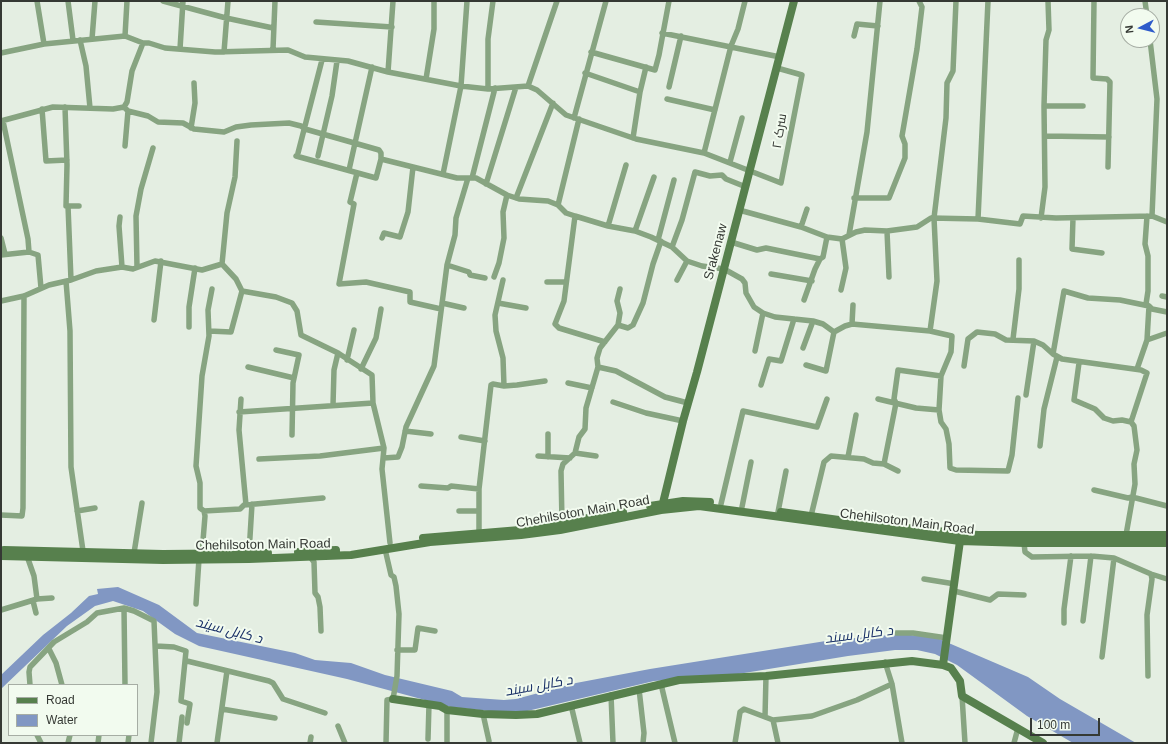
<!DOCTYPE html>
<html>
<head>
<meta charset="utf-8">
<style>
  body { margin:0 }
  #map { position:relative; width:1168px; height:744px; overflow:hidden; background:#e4eee2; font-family:Arial,sans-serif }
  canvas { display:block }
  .frame { position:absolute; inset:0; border:2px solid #353934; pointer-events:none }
  .legend { position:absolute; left:8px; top:684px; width:130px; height:52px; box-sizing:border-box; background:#f2fbef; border:1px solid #a6ada4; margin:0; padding:5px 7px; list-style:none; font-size:12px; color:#353934 }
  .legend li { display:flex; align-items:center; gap:8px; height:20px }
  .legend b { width:20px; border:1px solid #a6ada4 }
  .north { position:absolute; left:1120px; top:8px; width:40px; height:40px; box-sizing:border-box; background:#f2fbef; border:1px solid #a6ada4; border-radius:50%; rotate:263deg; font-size:11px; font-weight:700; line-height:16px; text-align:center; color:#353934 }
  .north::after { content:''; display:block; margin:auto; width:14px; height:18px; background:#2e5bca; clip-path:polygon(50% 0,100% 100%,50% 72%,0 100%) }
  .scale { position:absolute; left:1030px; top:718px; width:70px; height:18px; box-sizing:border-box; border:2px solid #353934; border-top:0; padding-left:5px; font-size:12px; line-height:14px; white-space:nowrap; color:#353934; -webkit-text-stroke:3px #f2fbef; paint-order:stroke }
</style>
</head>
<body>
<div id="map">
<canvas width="1168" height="744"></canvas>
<div class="frame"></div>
<ul class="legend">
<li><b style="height:5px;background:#57804d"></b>Road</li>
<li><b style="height:11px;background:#8197c3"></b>Water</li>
</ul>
<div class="north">N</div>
<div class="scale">100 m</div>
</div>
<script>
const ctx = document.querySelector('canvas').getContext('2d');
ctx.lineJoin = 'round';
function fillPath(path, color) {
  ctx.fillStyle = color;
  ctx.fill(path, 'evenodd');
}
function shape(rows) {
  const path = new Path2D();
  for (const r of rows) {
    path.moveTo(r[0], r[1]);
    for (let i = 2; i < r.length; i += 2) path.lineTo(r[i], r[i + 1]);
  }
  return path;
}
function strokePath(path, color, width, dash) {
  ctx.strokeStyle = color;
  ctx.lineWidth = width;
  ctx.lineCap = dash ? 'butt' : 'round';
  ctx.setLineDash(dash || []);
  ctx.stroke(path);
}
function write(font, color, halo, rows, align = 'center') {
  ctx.font = font + ' Arial,Cairo,sans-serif';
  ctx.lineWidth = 4;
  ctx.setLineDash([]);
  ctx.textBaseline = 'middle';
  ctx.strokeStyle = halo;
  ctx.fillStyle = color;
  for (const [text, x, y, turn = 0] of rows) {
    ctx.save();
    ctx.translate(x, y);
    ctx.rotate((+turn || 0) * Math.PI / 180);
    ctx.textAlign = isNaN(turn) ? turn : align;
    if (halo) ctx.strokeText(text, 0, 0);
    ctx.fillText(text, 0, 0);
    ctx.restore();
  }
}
const water = shape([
  [118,587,159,605,197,633,295,653,315,660,351,663,385,675,452,691,462,697,504,700,516,699,576,683,650,669,832,640,902,634,937,638,1028,677,1060,699,1136,743,1073,743,1027,716,957,665,935,654,917,650,895,650,848,656,732,675,654,681,523,712,507,713,451,707,347,679,199,646,175,634,143,611,113,601,95,606,67,626,1,689,1,675,43,635,71,613,89,596,98,594,97,589]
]);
const street = shape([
  [37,1,44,44],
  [68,1,73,40],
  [163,1,226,18,273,28],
  [1094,1,1093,78,1107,79,1110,82,1108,167],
  [1145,1,1147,16],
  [316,22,392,27],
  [662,33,780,57],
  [125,36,127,1],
  [854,36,857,24,878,26],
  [92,39,95,1],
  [80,40,86,66,90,108],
  [1150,40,1157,99,1152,216],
  [180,49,183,1],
  [273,49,275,1],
  [224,52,228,1],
  [591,52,655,70,659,55,669,1],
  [1,53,44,44,125,36,143,43,149,43,165,48,215,52,288,50,305,57,348,61,388,72,461,86,488,89,528,86,537,90,566,115,636,139,704,153,781,183,802,75,777,68],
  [388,72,393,1],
  [585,73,640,92],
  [426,79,434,29,434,1],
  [528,86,557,1],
  [669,87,681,36],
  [488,89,488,39,493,1],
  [667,99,715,110],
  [1044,106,1083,106],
  [65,107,67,165,66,206,79,206],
  [124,107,127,102,132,71,143,43],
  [42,109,46,161,67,160],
  [574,118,606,1],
  [1,121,53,107,113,109,124,107,128,111,148,116,158,122,183,123,194,129,224,132,236,127,251,125,289,123,301,126,305,129,379,150,381,153,381,159,457,178,476,178,507,195,519,199,548,201,558,205,566,213,575,216,608,226,635,231,651,237,672,247,687,261,702,266,724,269,742,279,745,283,746,293,754,307,763,313,775,317,813,321,823,324,834,332],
  [3,121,28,239,29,252],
  [191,128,195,103,194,83],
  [1045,136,1109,137],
  [633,138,640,92,646,67],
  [125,146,128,111],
  [298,153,322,60],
  [704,153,731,46,738,29,745,1],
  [296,156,376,178,381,159],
  [318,156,332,96,337,61],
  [730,162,742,118],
  [349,170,372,67],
  [357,173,351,198,350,202,354,204,339,284,366,282,410,292,410,302,441,309],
  [443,174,461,86,467,1],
  [472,178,495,88],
  [486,184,516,87],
  [516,198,553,103],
  [854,198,889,198,905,158,905,144,902,136,917,49,922,7,919,1],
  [558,205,579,119],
  [68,206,71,280],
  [739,210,801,227,827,237,842,239,856,232,865,230,887,231,917,227,931,218,978,219,1020,224,1023,216,1056,218,1152,216,1167,222],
  [575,216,564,301,555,324,559,328,605,342],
  [120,217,119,226,122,267],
  [1041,218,1045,187,1044,106,1046,40,1049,30,1048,1],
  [1073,218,1072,249,1102,253],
  [978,219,988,1],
  [608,226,626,165],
  [801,227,807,209],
  [635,231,654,177],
  [887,231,889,277],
  [849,235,867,132,880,1],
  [1,238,5,254],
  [382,238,384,233,400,237,408,212,413,167],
  [658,240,674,180],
  [731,242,757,250,766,248,820,259],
  [672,247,682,220,695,172,710,176,722,175,726,179,746,187],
  [1,255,29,252,38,255,41,288],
  [447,265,469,272,470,275,485,278],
  [137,267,136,216,141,189,153,148],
  [771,274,812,281],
  [494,277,499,263,504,238,503,212,507,195],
  [503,280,495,315,496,331,503,358,504,386],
  [677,280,687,261],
  [66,281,70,331,71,467,83,551],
  [547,282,566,282],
  [841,290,846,268,842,239],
  [242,291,276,297,292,303,297,311,301,335,338,353,372,375,373,403],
  [1162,296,1167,297],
  [804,300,815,269,820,259,823,257,827,237],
  [1,301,24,296,49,285,71,280,96,271,122,267,133,269,155,261,202,270,222,264],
  [442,303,464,308],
  [498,303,526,308],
  [154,320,161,261],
  [852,324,853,305],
  [618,325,620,313,617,301,620,289],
  [189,327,189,307,195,268],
  [209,331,231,332,242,291,236,279,222,264,227,213,235,177,237,141],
  [930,331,937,281,934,218,946,118,947,83,953,71,956,1],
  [1013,339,1019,289,1019,260],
  [1147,340,1167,333],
  [803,348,813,321],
  [276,350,299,355,293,383,292,435],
  [755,351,763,313],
  [1053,354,1064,291,1088,298,1120,300,1149,306,1152,309,1167,312],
  [347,360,354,330],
  [1079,363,1074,400,1095,409,1104,418,1113,421,1122,420,1131,422,1134,426,1137,450,1134,464,1135,484,1126,535],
  [806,365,826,371,834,332,845,326,852,324,930,331,952,336,951,352,941,376,939,410,941,422,946,429,949,444,950,468,956,470,1008,471,1012,455,1018,398],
  [964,366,968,339,977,332,995,334,1006,340,1034,341,1043,345,1053,354,1062,359,1141,370,1147,373,1131,422],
  [248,367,294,378],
  [598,367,616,371,665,397,688,403],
  [361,369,376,338,381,309],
  [1137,369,1147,340,1149,306,1146,304,1148,291,1148,256,1145,244,1147,216],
  [568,383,592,388],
  [761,385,769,359,781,361,794,319],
  [1026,395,1034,341],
  [241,399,239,430,246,505],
  [878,399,916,408,939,410],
  [613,402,646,413,683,421],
  [333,405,334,370,338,353],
  [239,412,373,403,384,448,382,469,390,543],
  [405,431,431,434],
  [548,434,548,457],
  [461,437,485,441],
  [1040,446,1044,409,1057,357],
  [575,453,596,456],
  [538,456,570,458],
  [848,457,856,415],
  [384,458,398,457,402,447,406,427,434,366,447,265,455,235,456,218,468,178],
  [259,459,320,456,384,448],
  [884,464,896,403,894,399,898,370,941,376],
  [421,486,448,488,451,486,479,489],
  [1094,490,1128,498,1132,497,1167,506],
  [721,504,743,411,817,427,827,399],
  [742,507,751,462],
  [77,511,95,508],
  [204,511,240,509,244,505,323,498],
  [459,511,478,511],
  [778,512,786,471],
  [1,515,22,516,23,508,24,296],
  [811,516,824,462,831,456,864,459,873,463,884,464,898,471],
  [562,523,561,471,563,464,575,453,579,437,585,429,586,408,598,367,597,358,600,348,618,325,628,328,633,325,643,303,653,264,661,241],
  [479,533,479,489,491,385,493,384,504,386,517,385,545,381],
  [1024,543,1025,552,1032,557,1091,556,1114,558,1151,574,1167,579],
  [385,549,391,575,394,577,396,586,399,614,397,676,393,699,387,700,386,743],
  [134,553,142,503],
  [202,553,205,516,204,511,200,508,200,483,196,466,202,376,209,336,208,310,212,289],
  [249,553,252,504],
  [27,556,34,576,37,599],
  [311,558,314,562,315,593,318,597,320,607,321,631],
  [924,579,955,584],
  [954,591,990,600,998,594,1024,595],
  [33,601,36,613],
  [196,604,199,559],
  [124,608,125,685],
  [1,610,37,599,52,598],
  [1083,621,1091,556],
  [1064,623,1064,609,1071,556],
  [896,633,913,633,947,638],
  [156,646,174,647,186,651,181,701,190,704,187,723],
  [49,649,56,663,62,685],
  [397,650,415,650,418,628,435,631],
  [1102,657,1114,558],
  [187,661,269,681,273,683,283,699,325,713],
  [885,662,892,684,902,743],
  [1148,676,1147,615,1152,579,1151,574],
  [661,684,675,743],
  [30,685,29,672,30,667,54,642,87,622,97,613,124,608,134,611,154,621,157,692,151,743],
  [639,689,644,733,643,743],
  [611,695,613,743],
  [962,696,965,743],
  [571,705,580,743],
  [222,709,275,718],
  [447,710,447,743],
  [483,714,489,741],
  [765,717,766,676],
  [773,720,812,716,857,700,892,684],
  [338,726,345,743],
  [37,735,41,743],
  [428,739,429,704],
  [68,743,70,735],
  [98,743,99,735],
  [128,743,129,735],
  [179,743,182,717],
  [217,743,227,671],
  [310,743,311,737],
  [735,743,740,712,744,709,773,720,778,743],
  [1014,743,1018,728]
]);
const secondary = shape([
  [650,506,683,501,710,502],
  [662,507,683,421,697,372,794,1],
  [781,512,875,525,978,535,1167,535],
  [423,538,520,530,623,512],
  [4,550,163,554,268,553],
  [298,552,336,550],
  [1,556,163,560,249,559,351,555,430,542,521,535,560,530,661,510,699,506,960,541,1024,543,1167,543],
  [943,665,960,541],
  [393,699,440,706,447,710,483,714,516,715,537,714,679,680,766,676,912,661,943,665,951,668,960,681,962,696,1043,743]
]);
const streetNames = [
  ["سرک ۲",780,131,-81],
  ["Srakenaw",716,252,-75],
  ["Chehilsoton Main Road",583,512,-10],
  ["Chehilsoton Main Road",907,522,7],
  ["Chehilsoton Main Road",263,545,-1]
];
const waterNames = [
  ["د کابل سيند",229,631,15],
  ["د کابل سيند",859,635,-7],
  ["د کابل سيند",539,686,-10]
];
fillPath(water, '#8197c3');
strokePath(street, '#87a481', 5.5);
strokePath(secondary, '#57804d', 8);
write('13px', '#353934', '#f2fbef', streetNames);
write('italic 14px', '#182f66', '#f2fbef', waterNames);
</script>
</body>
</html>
